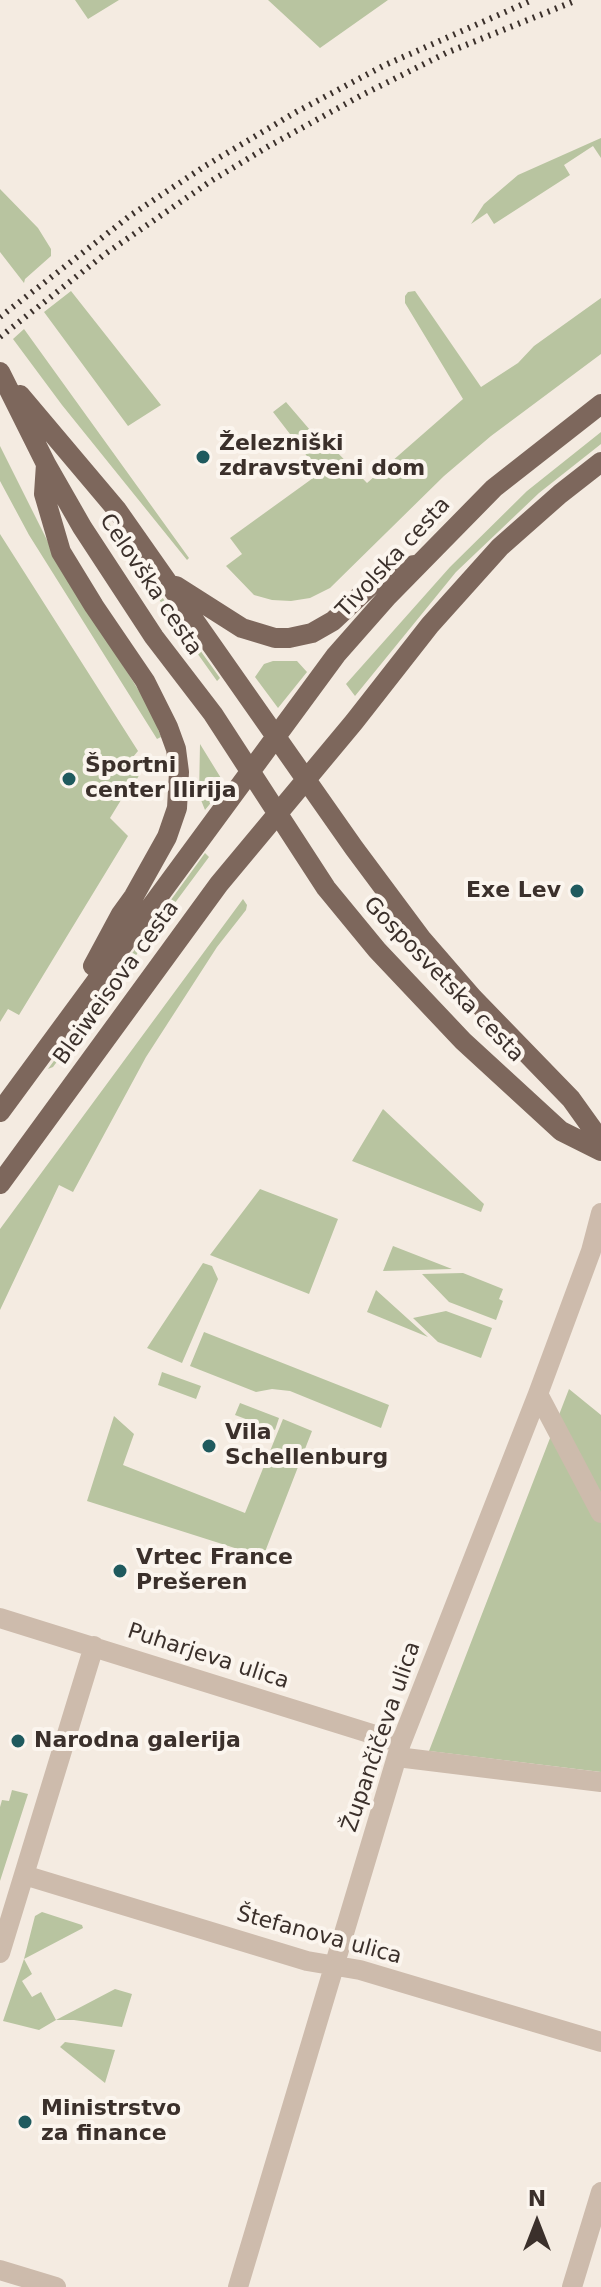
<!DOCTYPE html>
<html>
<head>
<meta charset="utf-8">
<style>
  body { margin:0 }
  #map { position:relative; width:601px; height:2287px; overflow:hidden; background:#f4ebe1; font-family:"DejaVu Sans",sans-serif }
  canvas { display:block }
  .north { position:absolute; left:497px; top:2183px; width:80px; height:80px; -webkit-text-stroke:6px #fbf5ee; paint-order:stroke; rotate:0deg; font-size:22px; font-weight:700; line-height:32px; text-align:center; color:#3b302b }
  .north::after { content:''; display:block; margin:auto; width:28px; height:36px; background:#3b302b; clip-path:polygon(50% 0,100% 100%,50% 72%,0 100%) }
</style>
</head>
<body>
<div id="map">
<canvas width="601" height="2287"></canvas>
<div class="north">N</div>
</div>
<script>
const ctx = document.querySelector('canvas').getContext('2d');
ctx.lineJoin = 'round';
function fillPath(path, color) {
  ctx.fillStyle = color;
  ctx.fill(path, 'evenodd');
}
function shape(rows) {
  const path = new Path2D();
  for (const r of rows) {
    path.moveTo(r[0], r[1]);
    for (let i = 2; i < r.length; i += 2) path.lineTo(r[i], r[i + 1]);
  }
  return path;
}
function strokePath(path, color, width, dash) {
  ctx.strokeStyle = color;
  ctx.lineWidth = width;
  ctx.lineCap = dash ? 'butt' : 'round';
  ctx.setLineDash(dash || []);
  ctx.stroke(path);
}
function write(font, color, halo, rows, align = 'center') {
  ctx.font = font + ' "DejaVu Sans",sans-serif';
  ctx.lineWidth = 8;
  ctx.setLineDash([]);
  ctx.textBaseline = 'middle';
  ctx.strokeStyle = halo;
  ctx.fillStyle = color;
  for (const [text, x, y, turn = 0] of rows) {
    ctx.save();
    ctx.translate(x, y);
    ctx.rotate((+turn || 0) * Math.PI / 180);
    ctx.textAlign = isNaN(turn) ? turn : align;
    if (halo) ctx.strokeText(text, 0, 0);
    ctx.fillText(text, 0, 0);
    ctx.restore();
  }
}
const green = shape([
  [75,0,119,0,88,19],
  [268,0,388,0,320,48],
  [601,138,601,158,593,146,564,165,570,175,494,224,487,213,471,224,484,204,518,175],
  [0,189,38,228,51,249,51,256,25,279,24,283,0,252],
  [71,291,161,405,128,426,44,312],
  [415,291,481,387,518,363,534,346,601,298,601,354,491,436,444,476,330,588,310,598,291,601,272,600,254,595,226,566,242,554,230,538,320,473,273,412,286,402,328,451,333,448,367,483,463,399,405,303,405,296,408,292],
  [24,329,189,558,187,560,62,405,13,339],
  [601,432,601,444,539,493,456,572,355,696,346,684,450,567,527,491],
  [0,446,58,562,151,710,161,737,157,739,29,535,0,481],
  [109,523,220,678,217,681,106,525],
  [0,534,138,751,133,757,141,772,131,789,129,787,110,818,128,836,19,1015,8,1009,0,1022],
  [273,661,297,661,307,672,278,708,255,677,264,664],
  [200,744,224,783,222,789,205,810,199,795],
  [205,853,209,857,53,1067,48,1069],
  [243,899,247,905,246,910,217,947,146,1057,73,1192,59,1185,0,1310,0,1229],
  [383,1109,484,1204,481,1212,352,1161],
  [260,1189,338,1219,309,1294,210,1255],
  [393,1246,452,1269,383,1271],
  [203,1263,212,1266,218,1279,182,1363,147,1348],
  [463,1273,503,1289,499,1299,503,1301,496,1320,449,1302,422,1274],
  [376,1290,428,1337,367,1312],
  [446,1311,492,1328,481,1358,438,1342,413,1318],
  [204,1332,389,1405,381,1428,290,1391,272,1389,256,1392,190,1366],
  [162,1372,201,1386,196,1399,158,1385],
  [569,1389,601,1415,601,1772,429,1751],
  [240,1403,279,1418,275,1430,235,1415],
  [114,1416,134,1434,123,1465,245,1513,283,1419,312,1431,263,1557,87,1501],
  [12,1790,28,1794,0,1881,0,1807,2,1800,9,1801],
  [42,1912,82,1925,83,1928,24,1959,32,1974,22,1981,32,1997,41,1992,56,2020,115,1989,132,1994,122,2027,74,2020,56,2020,39,2030,3,2021,24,1959,35,1916],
  [65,2042,115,2050,105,2083,60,2047]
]);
const minor = shape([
  [538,1394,601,1513],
  [0,1618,401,1743],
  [397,1757,601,1782],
  [24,1875,307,1961,360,1970,601,2042],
  [0,1953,94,1646],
  [0,2270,56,2287],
  [238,2287,401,1743,538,1394,591,1251,601,1213],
  [572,2287,601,2192]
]);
const major = shape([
  [0,372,46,464,82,527,154,637,213,714,326,888,377,950,463,1041,561,1131,601,1151],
  [20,395,117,510,354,848,421,938,473,998,571,1099,601,1141],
  [46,464,44,494,61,552,94,606,145,681,168,727,176,749,179,772,177,808,167,837,134,896,121,914,93,966],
  [176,586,242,628,275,638,289,638,312,633,333,621,380,577,414,565],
  [0,1112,336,655,388,596,494,488,601,404],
  [0,1184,219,884,354,722,430,625,500,547,560,494,601,462]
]);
const rail = shape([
  [0,317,131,215,205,166,296,112,385,65,530,1],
  [0,337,105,254,211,181,269,146,360,96,446,53,577,0]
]);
const markers = [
  [203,457,8,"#1f5a5e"],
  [69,779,8,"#1f5a5e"],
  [577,891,8,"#1f5a5e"],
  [209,1446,8,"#1f5a5e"],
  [120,1571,8,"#1f5a5e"],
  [18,1741,8,"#1f5a5e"],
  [25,2122,8,"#1f5a5e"]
];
const poiNames = [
  ["Železniški",219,444],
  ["zdravstveni dom",219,469],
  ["Športni",85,766],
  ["center Ilirija",85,791],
  ["Exe Lev",561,891,"right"],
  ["Vila",225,1433],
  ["Schellenburg",225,1458],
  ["Vrtec France",136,1558],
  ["Prešeren",136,1583],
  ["Narodna galerija",34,1741],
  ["Ministrstvo",41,2109],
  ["za finance",41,2134]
];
const streetNames = [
  ["Tivolska cesta",394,558,-47],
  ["Celovška cesta",150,585,56],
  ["Gosposvetska cesta",443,980,46],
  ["Bleiweisova cesta",117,983,-54],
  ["Puharjeva ulica",208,1657,18],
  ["Župančičeva ulica",382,1737,-71],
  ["Štefanova ulica",319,1936,15]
];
fillPath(green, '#b8c4a0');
strokePath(minor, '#cdbbac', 20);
strokePath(major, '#7d675c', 20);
strokePath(rail, '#3b302b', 6, [2, 6]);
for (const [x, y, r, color] of markers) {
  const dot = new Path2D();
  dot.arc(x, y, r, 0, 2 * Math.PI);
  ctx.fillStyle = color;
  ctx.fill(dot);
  strokePath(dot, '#fbf5ee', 3);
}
write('bold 22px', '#3b302b', '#fbf5ee', poiNames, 'left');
write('22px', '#3b302b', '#fbf5ee', streetNames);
</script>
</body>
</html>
